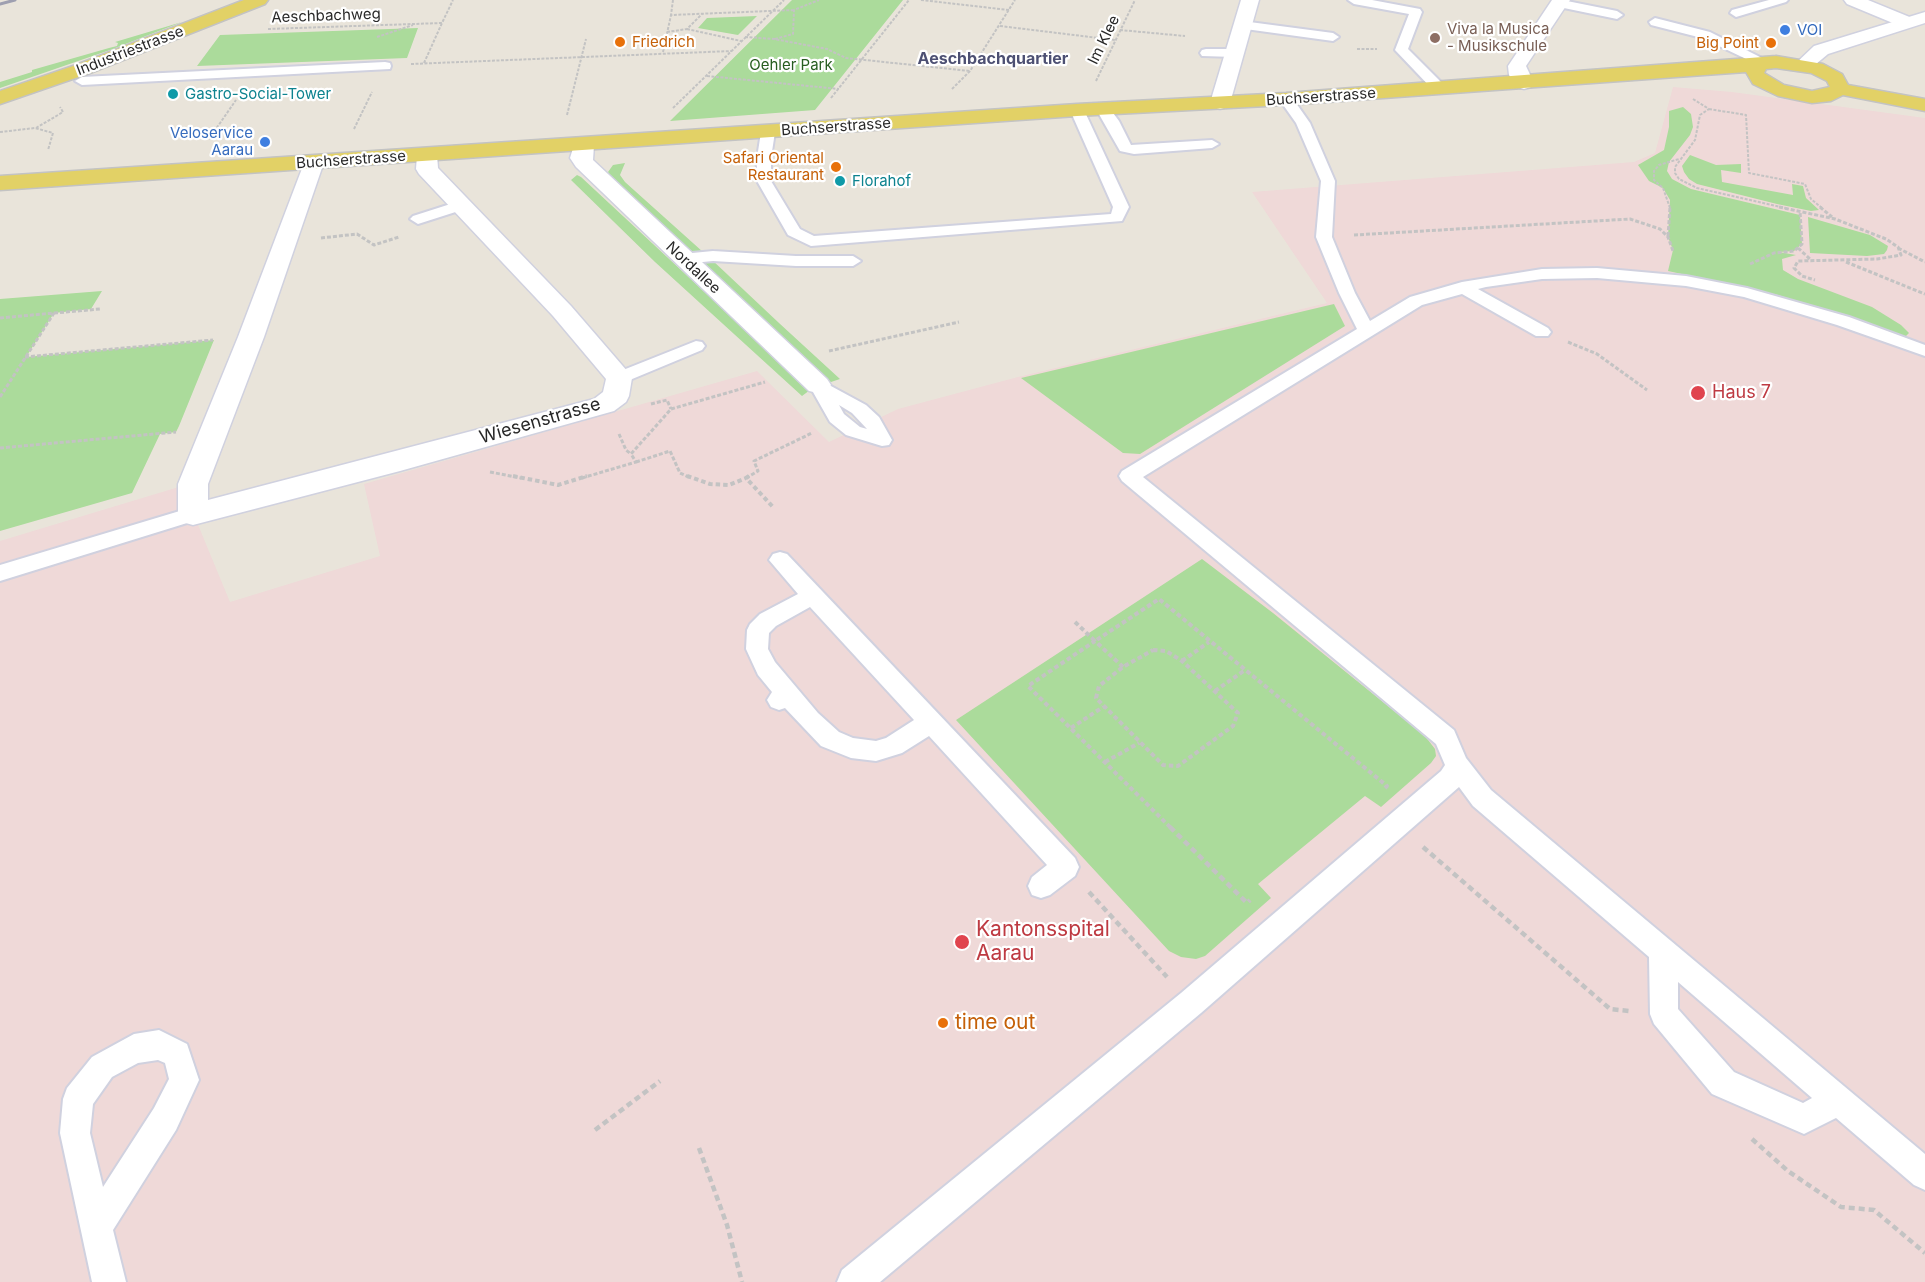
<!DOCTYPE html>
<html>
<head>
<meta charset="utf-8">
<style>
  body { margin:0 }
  canvas { display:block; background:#e9e4da }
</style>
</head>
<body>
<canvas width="1925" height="1282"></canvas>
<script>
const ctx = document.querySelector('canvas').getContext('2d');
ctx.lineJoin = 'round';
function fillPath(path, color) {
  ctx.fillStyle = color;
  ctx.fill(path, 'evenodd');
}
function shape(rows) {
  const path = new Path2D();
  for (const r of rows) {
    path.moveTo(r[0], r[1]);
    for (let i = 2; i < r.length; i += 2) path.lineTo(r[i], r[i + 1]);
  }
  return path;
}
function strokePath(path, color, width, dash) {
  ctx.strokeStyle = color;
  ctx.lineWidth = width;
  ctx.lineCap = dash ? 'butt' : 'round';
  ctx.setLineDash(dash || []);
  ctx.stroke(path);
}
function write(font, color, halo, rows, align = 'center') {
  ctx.font = font + ' Inter,sans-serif';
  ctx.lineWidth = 4.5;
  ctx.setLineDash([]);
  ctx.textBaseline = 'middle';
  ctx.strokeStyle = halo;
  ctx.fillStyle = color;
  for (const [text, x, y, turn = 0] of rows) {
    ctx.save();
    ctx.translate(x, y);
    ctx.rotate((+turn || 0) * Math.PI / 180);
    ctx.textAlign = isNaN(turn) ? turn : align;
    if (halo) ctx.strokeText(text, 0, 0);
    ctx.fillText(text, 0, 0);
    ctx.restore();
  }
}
const medical = shape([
  [1673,87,1732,92,1925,118,1925,1282,0,1282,0,541,182,486,230,602,380,556,364,484,757,371,829,442,898,409,1018,377,1327,303,1252,192,1634,162,1655,153]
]);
const green = shape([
  [792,0,903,0,815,110,670,121],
  [757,16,738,35,698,28,707,18],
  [182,22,110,50,0,88,0,82,32,72,32,70,109,48,117,46,118,43,115,42],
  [418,28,407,58,197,66,220,35],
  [1683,107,1691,114,1693,127,1690,135,1669,162,1667,171,1672,179,1691,189,1800,215,1802,244,1794,251,1779,252,1796,255,1782,259,1783,270,1798,279,1872,307,1901,325,1909,333,1905,337,1778,295,1668,271,1673,250,1668,237,1670,200,1663,188,1649,181,1638,165,1664,150,1669,127,1669,111],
  [1690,155,1716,165,1741,164,1741,173,1721,170,1722,182,1793,195,1792,184,1803,186,1806,198,1819,210,1811,211,1777,204,1697,184,1689,179,1684,172,1682,166],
  [625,163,620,175,625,182,703,252,691,254,611,179,608,172,613,165],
  [577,175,581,177,810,390,802,396,655,262,571,180],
  [1808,217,1870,235,1888,246,1887,250,1884,254,1867,256,1810,253],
  [711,259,779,323,840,379,831,382,824,379,697,261],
  [102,291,91,309,54,313,26,357,214,340,179,426,176,432,160,434,132,493,0,531,0,299],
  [1334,304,1345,326,1140,454,1123,453,1021,378],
  [1202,559,1273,613,1425,736,1435,749,1436,756,1431,763,1381,807,1365,796,1258,884,1271,898,1205,956,1196,959,1181,957,1169,951,956,720]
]);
const pathFar3 = shape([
  [673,0,671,15,794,10],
  [921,0,1009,10],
  [1000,26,1115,40],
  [268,29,442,23,453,0],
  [687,29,741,41],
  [1120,30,1185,36],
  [667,32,687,29,702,14],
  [377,37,413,25],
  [745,37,774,39,827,49,846,58,970,71],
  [775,39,793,34,794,10,819,0],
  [1357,49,1377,49],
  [663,52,671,15],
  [424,63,442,23],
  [411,64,732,51],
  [707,76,839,89],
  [1096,81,1135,0],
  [952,89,970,71,1015,0],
  [831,98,909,0],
  [1693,99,1709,109,1700,115,1695,140,1675,167,1675,173,1679,179,1697,188,1785,208],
  [673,108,784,0],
  [1709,109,1746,115,1749,173,1805,184,1811,199,1822,208],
  [567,115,586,39],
  [36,128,63,112,60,107],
  [354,129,372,92],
  [0,132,35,128,53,133,48,150],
  [209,139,236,100],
  [1670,208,1663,188,1654,180,1654,171,1659,165,1679,159]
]);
const pathFar2 = shape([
  [1779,207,1835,219,1886,239,1898,247,1901,255,1877,259,1798,261,1794,268,1802,276,1815,280],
  [1820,207,1832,217],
  [1354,235,1630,219,1660,229,1668,237,1673,251],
  [1668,236,1670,207],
  [321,238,357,234,374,245,399,237],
  [1798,248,1810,259],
  [1898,248,1925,262],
  [1846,262,1925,294],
  [1750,264,1774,253,1794,251,1802,244,1800,211],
  [54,313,100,309],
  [0,318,54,313,0,397],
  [1568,342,1597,354,1647,390],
  [829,351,959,322],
  [25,357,213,340],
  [651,404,667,400,671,409],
  [619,434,626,450,631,454],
  [0,448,176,432],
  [636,462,670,451,680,473,691,478],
  [490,472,521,478],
  [582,478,636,462,631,454,671,409,765,382],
  [746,478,758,471,754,461,812,433]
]);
const pathFar1 = shape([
  [513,476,558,485,587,476],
  [687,476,710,484,729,485,746,478],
  [749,476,746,478,774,508],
  [1075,622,1095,641,1159,599,1387,786,1385,788],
  [1153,650,1166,651,1182,661,1238,713,1233,726,1178,766,1163,765,1096,698,1099,686,1123,667,1153,650],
  [1182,661,1209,642],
  [1123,667,1095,641,1028,686,1171,828],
  [1215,691,1245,670],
  [1071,728,1103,707],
  [1105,762,1139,743]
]);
const path = shape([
  [1170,827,1247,903,1250,900],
  [1423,847,1610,1009,1629,1011],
  [1089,892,1167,977],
  [595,1130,660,1081],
  [1752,1139,1788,1171,1841,1207,1874,1210,1925,1253],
  [699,1148,727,1225,742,1282]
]);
const lane = shape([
  [1348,0,1372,0,1420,9,1422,12,1408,49,1445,86,1447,89,1445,92,1435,92,1395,50,1409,14,1354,4,1348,0],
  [1562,0,1617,11,1623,15,1617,19,1559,7,1553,3,1562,0],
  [1769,0,1788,0,1786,2,1736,17,1730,13,1732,10,1769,0],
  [1655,18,1710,32,1772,63,1771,66,1761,66,1702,38,1651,25,1649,22,1655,18],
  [1242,21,1333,33,1339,37,1333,41,1238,28,1236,25,1242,21],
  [1206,49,1234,49,1240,53,1234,57,1202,56,1200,53,1202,50,1206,49],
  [385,62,390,63,391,66,390,69,82,85,75,81,82,77,385,62],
  [1286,95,1291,96,1310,123,1335,181,1332,237,1355,293,1370,321,1410,297,1462,282,1542,269,1597,268,1686,276,1747,288,1849,317,1925,345,1925,356,1837,325,1744,297,1686,286,1597,278,1542,279,1486,287,1478,289,1548,328,1551,332,1548,336,1536,336,1462,294,1422,305,1143,477,1454,730,1466,758,1491,790,1925,1154,1925,1190,1914,1185,1836,1118,1804,1134,1712,1094,1654,1024,1650,1014,1649,957,1473,806,1459,787,1201,1013,880,1282,837,1282,842,1270,1181,993,1441,771,1445,765,1436,744,1122,481,1119,476,1122,471,1357,329,1339,293,1316,237,1321,181,1296,123,1279,99,1286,95],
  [1678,982,1812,1098,1803,1103,1734,1072,1678,1009,1678,982],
  [1103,105,1108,106,1119,121,1131,145,1212,140,1219,144,1212,148,1134,154,1120,151,1096,109,1103,105],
  [1077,106,1084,110,1129,207,1122,221,811,246,788,235,757,181,757,158,761,132,768,128,775,132,771,158,771,181,800,229,814,236,1111,214,1113,207,1070,110,1077,106],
  [463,200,471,205,468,208,418,224,410,219,413,216,463,200],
  [713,251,796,256,853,256,861,261,853,266,796,266,713,261,682,264,674,259,682,254,713,251],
  [696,341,702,342,705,346,702,350,625,382,613,382,610,378,613,374,696,341],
  [818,379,866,405,879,417,892,440,889,445,882,446,846,435,830,422,809,385,812,381,818,379],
  [839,405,852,413,867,429,860,427,844,414,839,405],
  [193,507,200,509,203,514,200,519,0,581,0,565,193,507],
  [780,552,787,554,1075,858,1079,867,1075,876,1050,895,1041,898,1032,895,1028,886,1032,877,1047,865,929,736,902,753,876,761,851,758,821,746,785,708,779,710,771,707,767,700,772,692,758,675,746,649,747,630,750,624,760,614,798,594,769,560,773,554,780,552],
  [810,607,914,720,886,738,876,741,853,738,839,732,818,713,775,662,768,649,769,633,776,626,810,607],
  [159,1030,187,1044,199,1080,176,1130,113,1230,126,1282,92,1282,60,1133,63,1099,67,1088,92,1057,134,1034,159,1030],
  [158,1060,165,1063,169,1079,154,1108,103,1187,90,1133,93,1104,112,1077,138,1063,158,1060]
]);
const street = shape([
  [1241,0,1259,0,1230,103,1227,107,1220,109,1213,107,1210,103,1241,0],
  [1552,0,1570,0,1526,66,1534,83,1531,87,1524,89,1517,87,1509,75,1508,66,1552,0],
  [1844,0,1868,0,1912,18,1915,22,1912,26,1900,26,1847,4,1844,0],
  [584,139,591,141,594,145,593,160,827,379,831,385,827,391,818,393,809,391,576,167,570,158,574,145,577,141,584,139],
  [427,149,434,151,437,155,438,168,571,306,628,372,632,378,629,396,626,402,614,411,400,471,193,525,182,522,178,514,178,484,238,337,306,158,313,156,320,158,324,162,264,337,208,484,208,500,594,399,603,392,606,379,553,316,419,174,416,169,417,155,420,151,427,149]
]);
const secondary = shape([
  [1925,12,1925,23,1828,54,1810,69,1796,69,1794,65,1814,46,1925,12]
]);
const primary = shape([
  [244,0,268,0,265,4,90,73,0,104,0,91,76,65,244,0],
  [1776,56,1823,64,1842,74,1848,85,1925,99,1925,111,1843,95,1831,101,1812,103,1778,96,1753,84,1746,72,1286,105,1077,116,0,190,0,176,1077,104,1286,93,1776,56],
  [1776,68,1811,73,1827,81,1830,87,1812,91,1784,85,1764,73,1766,69,1776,68]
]);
const rail = shape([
  [0,4,15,0]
]);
const markers = [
  [1785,30,6,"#3f7fe0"],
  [1435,38,6,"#8d6e63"],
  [620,42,6,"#e8710a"],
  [1771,43,6,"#e8710a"],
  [173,94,6,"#0f9aa8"],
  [265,142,6,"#3f7fe0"],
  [836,167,6,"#e8710a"],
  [840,181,6,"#0f9aa8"],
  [1698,393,8,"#e0444e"],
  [962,942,8,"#e0444e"],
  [943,1023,6,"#e8710a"]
];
const farStreetnames = [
  ["Aeschbachweg",326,16,-2],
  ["Im Klee",1104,40,-64],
  ["Industriestrasse",130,51,-21],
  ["Buchserstrasse",1321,97,-4],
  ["Buchserstrasse",836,127,-4],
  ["Buchserstrasse",351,160,-4],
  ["Nordallee",693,268,43]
];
const farEducationnames = [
  ["Viva la Musica",1447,29],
  ["- Musikschule",1447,46]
];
const farShopnames = [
  ["VOI",1797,30],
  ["Veloservice",253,133,"right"],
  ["Aarau",253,150,"right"]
];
const farFoodnames = [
  ["Friedrich",632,42,"left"],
  ["Big Point",1759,43],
  ["Safari Oriental",824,158],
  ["Restaurant",824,175]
];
const farParknames = [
  ["Oehler Park",791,65]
];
const farCulturenames = [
  ["Gastro-Social-Tower",185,94],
  ["Florahof",852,181]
];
const farNeighbourhoodnames = [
  ["Aeschbachquartier",993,59]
];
const healthNames = [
  ["Haus 7",1712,393]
];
const streetNames = [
  ["Wiesenstrasse",540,421,-16]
];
const nearHealthnames = [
  ["Kantonsspital",976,930],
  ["Aarau",976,954]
];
const nearFoodnames = [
  ["time out",955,1023]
];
fillPath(medical, '#efd9d8');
fillPath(green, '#abdb9b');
strokePath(lane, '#d0d1df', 4);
strokePath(street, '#d0d1df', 3);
strokePath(secondary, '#d0d1df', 3);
strokePath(primary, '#c3c3c3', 3);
strokePath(pathFar3, '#c3c3c3', 2, [3, 1.5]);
strokePath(pathFar2, '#c3c3c3', 3, [4, 2]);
strokePath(pathFar1, '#c3c3c3', 4, [4.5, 3]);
strokePath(path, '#c3c3c3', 4.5, [6, 4]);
fillPath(lane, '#fff');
fillPath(street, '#fff');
fillPath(secondary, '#fff');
fillPath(primary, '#e2d166');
strokePath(rail, '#9e9fb0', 3);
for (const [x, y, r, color] of markers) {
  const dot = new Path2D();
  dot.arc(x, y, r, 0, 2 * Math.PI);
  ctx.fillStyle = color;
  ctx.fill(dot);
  strokePath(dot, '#fff', 2);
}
write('15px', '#282828', '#fff', farStreetnames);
write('15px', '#785e54', '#fff', farEducationnames, 'left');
write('15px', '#366cbe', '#fff', farShopnames, 'left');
write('15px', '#c56008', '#fff', farFoodnames, 'right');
write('15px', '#275d20', '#fff', farParknames);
write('15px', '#0d838f', '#fff', farCulturenames, 'left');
write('bold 16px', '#4d5073', '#fff', farNeighbourhoodnames);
write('18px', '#be3a42', '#fff', healthNames, 'left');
write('18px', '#282828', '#fff', streetNames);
write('21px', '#be3a42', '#fff', nearHealthnames, 'left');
write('21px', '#c56008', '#fff', nearFoodnames, 'left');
</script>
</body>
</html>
